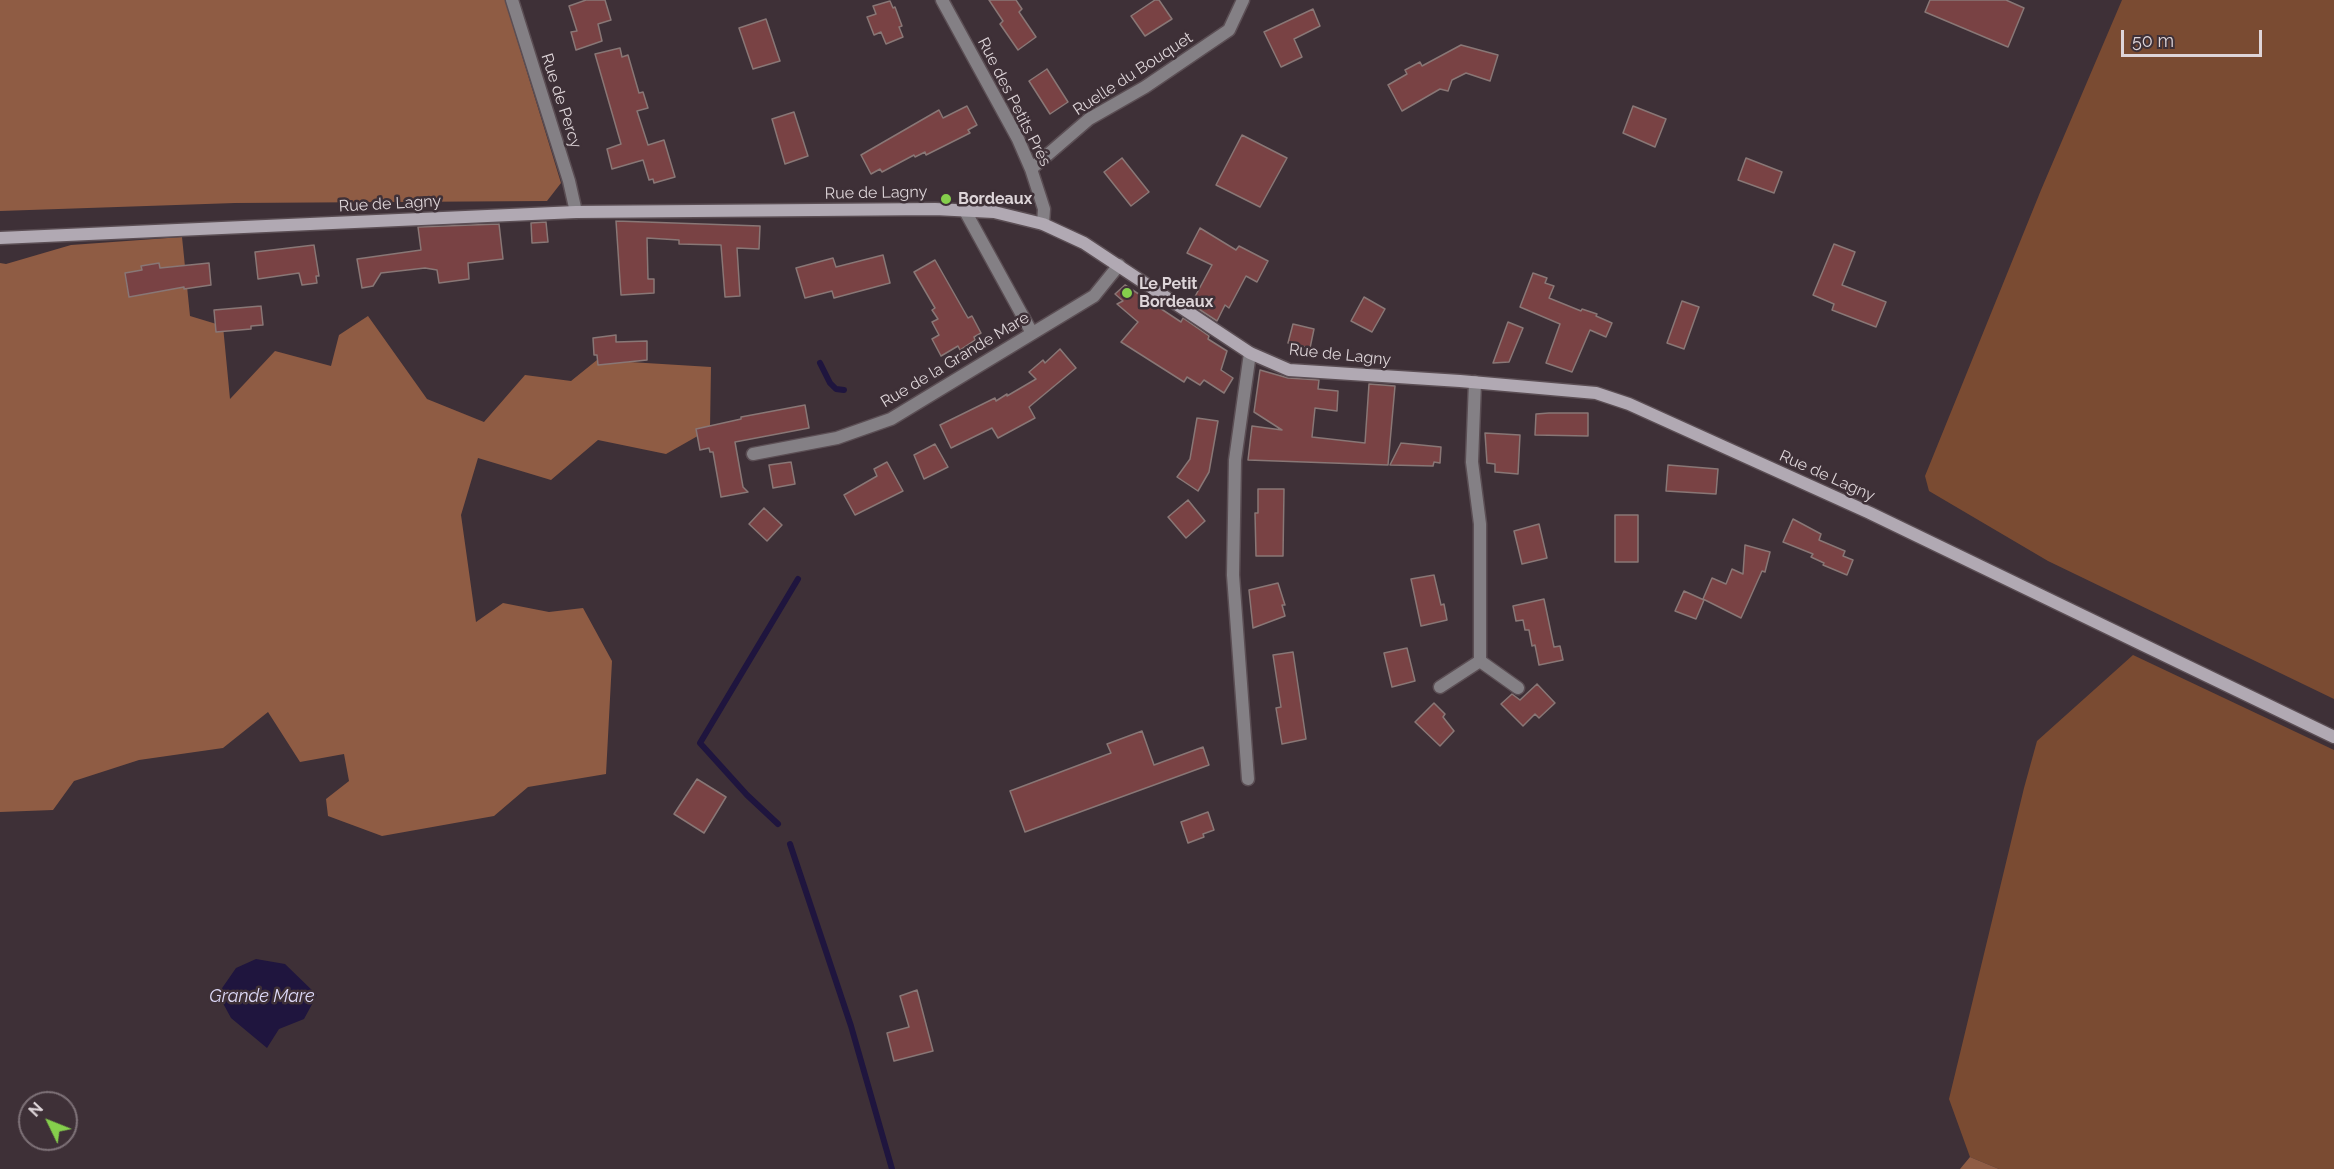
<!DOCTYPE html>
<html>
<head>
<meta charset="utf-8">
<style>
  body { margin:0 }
  #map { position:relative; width:2334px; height:1169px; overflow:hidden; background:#3e3037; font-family:Raleway,sans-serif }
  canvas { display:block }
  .north { position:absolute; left:18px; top:1091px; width:60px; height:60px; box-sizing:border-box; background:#3e3037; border:2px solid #7e7278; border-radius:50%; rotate:313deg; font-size:16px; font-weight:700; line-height:24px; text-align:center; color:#ded5d9 }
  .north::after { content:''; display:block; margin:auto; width:21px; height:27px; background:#85cf4c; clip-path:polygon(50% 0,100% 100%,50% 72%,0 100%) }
  .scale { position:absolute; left:2121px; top:30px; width:141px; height:27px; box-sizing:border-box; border:3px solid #ded5d9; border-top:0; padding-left:8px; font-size:18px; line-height:21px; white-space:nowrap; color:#ded5d9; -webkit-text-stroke:4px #3e3037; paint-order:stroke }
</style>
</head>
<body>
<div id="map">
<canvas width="2334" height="1169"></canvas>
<div class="north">N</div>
<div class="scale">50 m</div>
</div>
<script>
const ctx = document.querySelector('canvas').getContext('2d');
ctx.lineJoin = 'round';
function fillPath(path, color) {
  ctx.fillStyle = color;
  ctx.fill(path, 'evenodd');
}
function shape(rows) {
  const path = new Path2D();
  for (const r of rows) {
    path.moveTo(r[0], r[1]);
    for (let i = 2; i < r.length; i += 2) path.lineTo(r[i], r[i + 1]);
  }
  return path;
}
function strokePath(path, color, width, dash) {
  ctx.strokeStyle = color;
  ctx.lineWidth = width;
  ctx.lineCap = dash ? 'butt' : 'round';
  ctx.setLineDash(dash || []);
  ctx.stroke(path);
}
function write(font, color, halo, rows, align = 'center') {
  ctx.font = font + ' Raleway,sans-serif';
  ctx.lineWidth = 5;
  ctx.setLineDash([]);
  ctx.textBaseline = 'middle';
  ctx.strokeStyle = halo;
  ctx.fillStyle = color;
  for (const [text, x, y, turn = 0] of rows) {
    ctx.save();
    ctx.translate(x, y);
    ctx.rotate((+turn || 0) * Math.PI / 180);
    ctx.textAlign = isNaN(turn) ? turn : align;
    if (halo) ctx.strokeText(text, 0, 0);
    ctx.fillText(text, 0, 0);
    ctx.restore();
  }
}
const green = shape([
  [2122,0,2334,0,2334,699,2048,561,1929,491,1925,476,2041,190],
  [2133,655,2334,750,2334,1169,1999,1169,1970,1157,1949,1099,2024,788,2037,741]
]);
const forest = shape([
  [0,0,505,0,561,183,547,201,235,203,0,211],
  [182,237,190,316,223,326,230,399,275,351,331,366,339,335,368,316,427,399,484,422,525,375,571,381,597,360,711,367,710,429,666,454,598,440,551,480,478,458,461,515,476,622,503,603,549,612,583,608,612,661,606,774,528,787,494,816,382,836,328,816,326,799,349,781,344,754,300,762,268,712,223,748,139,760,74,781,53,810,0,812,0,263,6,264,71,245],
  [1970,1157,1999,1169,1960,1169]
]);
const water = shape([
  [256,959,285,964,317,995,304,1019,279,1029,267,1048,231,1018,218,994,236,968]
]);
const stream = shape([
  [820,363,830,383,836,389,844,390],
  [778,824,747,795,700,743,798,579],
  [790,844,851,1026,892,1169]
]);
const building = shape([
  [586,0,605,0,611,20,598,24,602,41,576,50,571,32,577,31,569,6,586,0],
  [989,0,1016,0,1022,9,1019,12,1036,37,1018,50,1000,24,1003,21,989,0],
  [1155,0,1159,0,1172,19,1145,36,1131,16,1155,0],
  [1930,0,2006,0,2024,8,2008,47,1925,12,1930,0],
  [890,1,893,8,895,7,902,26,899,27,903,37,886,44,881,32,874,35,867,17,876,14,873,6,890,1],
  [1313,9,1320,26,1294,39,1302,57,1281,67,1264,32,1313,9],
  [766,19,780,61,753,69,739,28,766,19],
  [1461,45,1498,55,1490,81,1466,73,1452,80,1448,91,1440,89,1402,111,1388,85,1407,74,1405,70,1420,62,1422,66,1461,45],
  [620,48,622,57,628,55,639,93,643,92,648,108,637,111,648,145,664,140,675,177,654,183,653,179,649,180,643,160,612,169,607,149,621,144,595,54,620,48],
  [1047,69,1068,102,1050,114,1029,81,1047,69],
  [967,106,977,125,968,130,970,133,926,155,925,152,915,157,914,155,882,172,880,169,871,174,861,155,939,110,943,118,967,106],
  [1633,106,1666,119,1655,147,1623,133,1633,106],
  [794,112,808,156,785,164,772,119,794,112],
  [1242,135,1287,158,1260,207,1216,185,1242,135],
  [1122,158,1149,192,1131,206,1104,172,1122,158],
  [1746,158,1782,172,1774,193,1738,180,1746,158],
  [616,221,760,226,759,249,737,248,740,296,725,297,721,245,679,244,679,240,647,238,648,279,654,279,654,293,621,295,616,221],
  [546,222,548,242,532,243,531,223,546,222],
  [499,224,503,259,468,263,469,279,439,283,437,270,425,268,381,273,373,286,362,288,357,259,421,250,418,227,499,224],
  [1200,228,1236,250,1239,246,1268,261,1257,282,1246,276,1229,308,1225,305,1217,321,1191,304,1212,265,1187,253,1200,228],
  [1834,244,1855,252,1842,285,1886,302,1876,327,1832,310,1834,304,1813,295,1834,244],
  [314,245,319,276,316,276,317,283,302,285,299,273,258,279,255,252,314,245],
  [883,255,890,283,834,298,832,291,805,298,796,268,833,258,836,267,883,255],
  [935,260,968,318,972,316,981,333,974,337,975,340,960,350,958,346,941,356,932,339,939,335,932,322,938,319,932,310,935,308,914,272,935,260],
  [159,263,160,268,209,263,211,285,184,289,184,287,129,297,125,273,142,270,141,266,159,263],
  [1533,273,1547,278,1545,283,1554,286,1549,298,1581,311,1582,309,1597,314,1596,316,1612,323,1606,337,1590,330,1572,372,1546,363,1560,324,1520,307,1533,273],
  [1125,285,1181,322,1183,318,1209,336,1208,339,1227,351,1221,370,1233,378,1224,393,1204,380,1200,385,1187,377,1184,382,1121,342,1138,322,1117,304,1123,301,1115,294,1125,285],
  [1364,297,1385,309,1372,332,1351,321,1364,297],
  [1682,301,1699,307,1684,349,1667,343,1682,301],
  [261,306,263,325,251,326,251,329,216,332,214,310,261,306],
  [1508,322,1523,328,1509,362,1493,363,1508,322],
  [1293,324,1314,329,1310,348,1288,343,1293,324],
  [616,335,616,342,647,341,647,360,598,365,597,355,594,355,593,338,616,335],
  [1060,349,1076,368,1029,407,1035,418,998,438,992,428,951,448,940,425,995,398,996,401,1007,394,1007,396,1036,379,1029,372,1043,360,1045,363,1060,349],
  [1260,370,1288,378,1319,380,1318,389,1338,391,1337,411,1315,408,1312,437,1365,443,1369,384,1395,386,1388,465,1248,460,1252,426,1282,430,1254,412,1260,370],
  [805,405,809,428,735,442,743,487,748,492,721,497,713,452,710,452,709,448,700,450,696,429,741,419,741,417,805,405],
  [1549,413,1588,413,1588,436,1535,435,1536,414,1549,413],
  [1197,418,1218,421,1209,472,1198,491,1177,477,1190,459,1197,418],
  [1485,433,1520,435,1518,474,1495,472,1495,464,1487,463,1485,433],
  [1401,443,1441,447,1440,463,1434,462,1433,466,1390,465,1401,443],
  [935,444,948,467,924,479,914,455,935,444],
  [791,462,795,484,773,488,769,465,791,462],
  [887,462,903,491,855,515,844,495,877,476,874,469,887,462],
  [1668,465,1718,469,1716,494,1666,491,1668,465],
  [1258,489,1284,489,1283,556,1256,556,1255,513,1258,513,1258,489],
  [1188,500,1205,521,1186,538,1168,517,1188,500],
  [764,508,782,525,767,541,749,524,764,508],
  [1615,515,1638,515,1638,562,1615,562,1615,515],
  [1793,519,1821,534,1819,540,1845,551,1843,556,1853,560,1847,575,1823,565,1824,563,1811,557,1813,554,1783,542,1793,519],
  [1539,524,1547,558,1522,564,1514,531,1539,524],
  [1745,545,1770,552,1765,572,1762,571,1741,618,1703,599,1712,578,1726,584,1732,569,1743,574,1745,545],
  [1434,575,1441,605,1444,604,1447,620,1421,626,1411,579,1434,575],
  [1278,583,1285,605,1282,605,1285,616,1253,628,1249,590,1278,583],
  [1684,591,1704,600,1696,619,1675,611,1684,591],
  [1544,599,1554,647,1560,646,1563,660,1539,665,1535,645,1532,646,1529,630,1525,630,1523,620,1516,621,1513,606,1544,599],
  [1407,648,1415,681,1392,687,1384,653,1407,648],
  [1293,652,1306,739,1282,744,1276,708,1281,707,1273,655,1293,652],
  [1537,684,1555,703,1539,718,1535,714,1523,726,1501,704,1512,694,1520,700,1537,684],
  [1434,703,1445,714,1443,717,1454,731,1440,746,1415,722,1434,703],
  [1142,731,1154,765,1203,747,1209,765,1025,832,1010,791,1111,753,1107,744,1142,731],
  [697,779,726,797,704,833,674,814,697,779],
  [1208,812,1214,830,1203,834,1204,837,1188,843,1181,822,1208,812],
  [917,990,933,1051,894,1061,887,1033,909,1027,900,996,917,990]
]);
const street = shape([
  [512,0,569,181,576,212],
  [942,0,1018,139,1031,169,1044,209,1043,224],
  [1031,169,1089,119,1145,87,1229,30,1243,0],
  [964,209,1032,333],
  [1475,382,1472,462,1480,524,1480,661],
  [753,454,837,438,891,419,1094,296,1119,265],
  [1440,687,1480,661,1518,688],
  [1248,779,1233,575,1235,460,1250,353]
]);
const secondary = shape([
  [0,238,576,212,935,209,994,212,1043,224,1084,243,1250,353,1289,370,1460,381,1596,393,1629,404,1870,513,2334,737]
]);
const markers = [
  [946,199,6,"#85cf4c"],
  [1127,293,6,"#85cf4c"]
];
const streetNames = [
  ["Ruelle du Bouquet",1133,74,-33],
  ["Rue de Percy",561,101,72],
  ["Rue des Petits Prés",1014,102,63],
  ["Rue de Lagny",876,193,-1],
  ["Rue de Lagny",390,204,-3],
  ["Rue de Lagny",1340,355,6],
  ["Rue de la Grande Mare",955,360,-31],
  ["Rue de Lagny",1827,476,24]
];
const poiNames = [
  ["Bordeaux",958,199],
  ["Le Petit",1139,284],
  ["Bordeaux",1139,302]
];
const waterNames = [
  ["Grande Mare",262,997]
];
fillPath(green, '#7a4b32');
fillPath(forest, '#8f5c44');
fillPath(water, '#1f153e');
strokePath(stream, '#1f153e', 6);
fillPath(building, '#794244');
strokePath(building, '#897776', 1.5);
strokePath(street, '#5b4e54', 15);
strokePath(secondary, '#5b4e54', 15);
strokePath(street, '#848085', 12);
strokePath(secondary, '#b1a9b3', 12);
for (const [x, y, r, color] of markers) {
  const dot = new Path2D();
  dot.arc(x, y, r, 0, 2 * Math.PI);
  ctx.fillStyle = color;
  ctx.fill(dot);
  strokePath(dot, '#3e3037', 2);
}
write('16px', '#ded5d9', '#3e3037', streetNames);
write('bold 16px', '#ded5d9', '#3e3037', poiNames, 'left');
write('italic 18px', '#ddd9f8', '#3e3037', waterNames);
</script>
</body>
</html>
